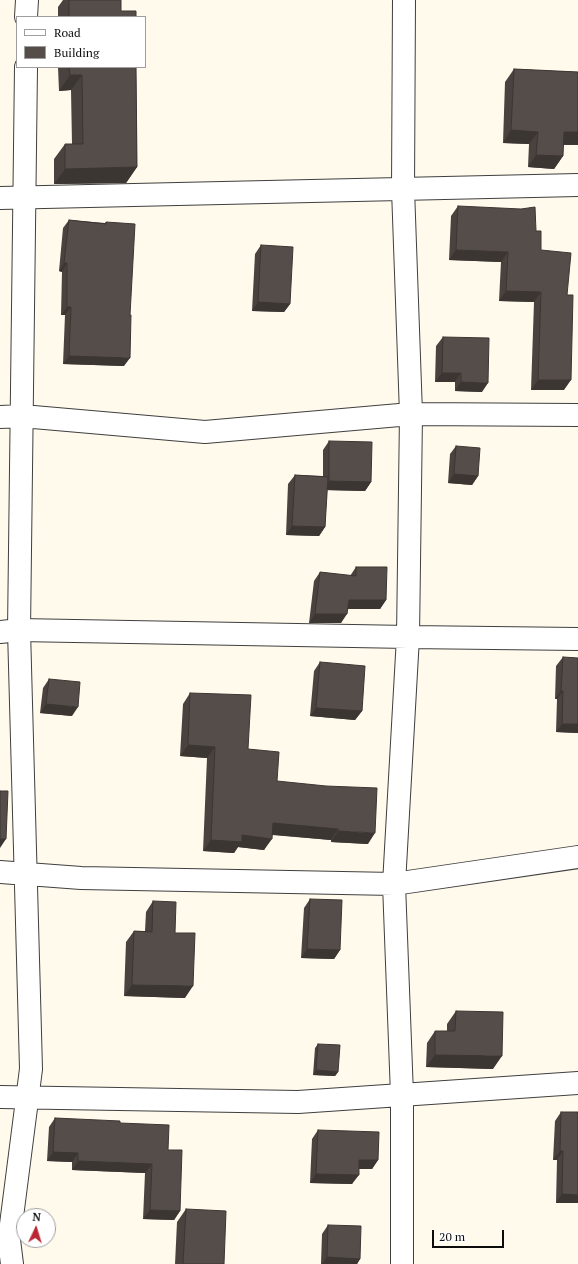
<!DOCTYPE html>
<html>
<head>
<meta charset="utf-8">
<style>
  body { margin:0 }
  #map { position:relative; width:578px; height:1264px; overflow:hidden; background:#fffaec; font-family:"PT Serif",serif }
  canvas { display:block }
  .legend { position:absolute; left:16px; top:16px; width:130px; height:52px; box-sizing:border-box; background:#fff; border:1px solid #9e9e9e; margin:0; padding:5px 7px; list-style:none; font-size:12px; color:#0c0c0c }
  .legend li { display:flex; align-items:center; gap:8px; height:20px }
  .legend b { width:20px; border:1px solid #9e9e9e }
  .north { position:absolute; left:16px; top:1208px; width:40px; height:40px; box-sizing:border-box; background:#fff; border:1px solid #9e9e9e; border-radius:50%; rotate:4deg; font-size:11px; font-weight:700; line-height:16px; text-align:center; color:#0c0c0c }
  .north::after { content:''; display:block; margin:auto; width:14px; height:18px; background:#bb2635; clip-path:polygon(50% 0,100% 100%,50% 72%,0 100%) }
  .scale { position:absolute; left:432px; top:1230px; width:72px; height:18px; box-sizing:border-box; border:2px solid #0c0c0c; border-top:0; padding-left:5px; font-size:12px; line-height:14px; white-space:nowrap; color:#0c0c0c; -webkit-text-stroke:3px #fff; paint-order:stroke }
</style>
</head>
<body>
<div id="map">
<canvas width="578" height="1264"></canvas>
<ul class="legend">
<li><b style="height:5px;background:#fff"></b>Road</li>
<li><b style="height:11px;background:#554d49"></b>Building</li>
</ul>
<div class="north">N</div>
<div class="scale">20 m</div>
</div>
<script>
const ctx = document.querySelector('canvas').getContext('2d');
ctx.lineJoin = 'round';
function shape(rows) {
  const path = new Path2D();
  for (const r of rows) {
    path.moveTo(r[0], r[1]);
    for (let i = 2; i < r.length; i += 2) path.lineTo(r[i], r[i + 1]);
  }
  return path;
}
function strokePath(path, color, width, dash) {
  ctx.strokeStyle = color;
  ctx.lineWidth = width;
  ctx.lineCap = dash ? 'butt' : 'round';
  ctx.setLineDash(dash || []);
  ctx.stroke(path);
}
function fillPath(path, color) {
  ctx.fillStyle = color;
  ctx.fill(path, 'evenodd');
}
const minor = shape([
  [26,17,27,0],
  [0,198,578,185],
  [0,417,22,416,205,432,411,414,578,415],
  [0,632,19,630,408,637,578,639],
  [0,872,81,878,394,884,578,857],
  [0,1097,298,1102,578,1083],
  [12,1264,9,1240,31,1069,19,630,26,67],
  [402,1264,402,1095,394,884,408,637,411,414,403,189,404,0]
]);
const wall = shape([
  [63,0,121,0,121,11,136,17,58,17,58,7],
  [58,67,136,67,137,167,126,183,54,184,54,159,65,144,72,144,71,90,59,91],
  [514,69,578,72,578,145,563,145,563,156,554,169,528,167,529,144,503,143,505,82],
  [458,206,536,231,541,250,567,295,564,390,531,390,534,302,499,301,501,262,449,260,451,216],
  [69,220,105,223,106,222,124,366,63,364,65,315,61,315,62,272,59,271,63,228],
  [261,245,290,304,284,312,252,311,255,254],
  [443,337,482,392,455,391,455,382,435,382,436,346],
  [329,441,371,482,365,491,327,490,325,527,319,536,286,535,288,484,295,475,323,476,323,450],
  [456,446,478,476,472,485,448,483,450,454],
  [356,567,386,600,380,609,347,609,341,623,309,623,314,581,320,572,350,576],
  [563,657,578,733,556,732,557,699,555,699,556,666],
  [320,662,362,711,355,720,310,716,314,671],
  [49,679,72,716,40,713,43,688],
  [190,693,248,749,277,781,368,844,331,842,331,840,272,835,264,850,238,847,234,853,203,851,207,758,180,756,183,704],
  [310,899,340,950,334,959,301,958,304,908],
  [153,901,175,933,185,998,124,996,126,942,134,931,145,931,146,912],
  [456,1011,493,1069,426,1067,427,1043,435,1031,447,1031,447,1024],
  [318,1044,338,1072,335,1076,313,1075,315,1048],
  [561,1112,578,1203,556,1203,557,1160,553,1160,555,1121],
  [55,1118,120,1123,168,1150,180,1211,174,1220,143,1219,145,1173,72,1170,72,1162,47,1161,49,1127],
  [318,1130,378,1160,372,1169,359,1169,352,1184,310,1183,312,1139],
  [186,1209,224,1264,175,1264,177,1222],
  [328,1225,360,1259,357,1264,321,1264,322,1234]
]);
const shadedWall = shape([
  [70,75,82,75,71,90,59,91],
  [511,130,538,132,529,144,503,143],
  [564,132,578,132,578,145,555,144],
  [536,155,563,156,554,169,528,167],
  [137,167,126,183,54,184,65,169],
  [456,250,508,252,501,262,449,260],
  [64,263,67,263,62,272,59,271],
  [506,291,541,292,534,302,499,301],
  [258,302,290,304,284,312,252,311],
  [67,307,71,307,65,315,61,315],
  [69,356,130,358,124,366,63,364],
  [442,373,461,373,455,382,435,382],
  [538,380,571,380,564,390,531,390],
  [461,382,488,383,482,392,455,391],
  [454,474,478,476,472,485,448,483],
  [329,481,371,482,365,491,323,490],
  [292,526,325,527,319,536,286,535],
  [349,600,386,600,380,609,342,609],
  [315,614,347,614,341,623,309,623],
  [561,691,563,691,557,699,555,699],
  [46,704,78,707,72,716,40,713],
  [316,708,362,711,355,720,310,716],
  [562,724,578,724,578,733,556,732],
  [188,745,215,747,207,758,180,756],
  [273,823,338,829,331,840,266,834],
  [338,831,375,833,368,844,331,842],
  [242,835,272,839,264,850,238,847,234,853,203,851,211,840],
  [0,839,6,839,0,848],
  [307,949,340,950,334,959,301,958],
  [132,985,193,986,185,998,124,996],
  [435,1055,502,1056,493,1069,426,1067],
  [316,1070,338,1072,335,1076,313,1075],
  [560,1151,563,1151,557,1160,553,1160],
  [53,1152,78,1153,72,1162,47,1161],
  [359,1160,378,1160,372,1169,353,1169],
  [78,1161,152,1164,145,1173,72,1170],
  [316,1174,359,1175,352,1184,310,1183],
  [562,1194,578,1195,578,1203,556,1203],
  [150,1210,180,1211,174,1220,143,1219],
  [327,1257,360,1259,357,1264,322,1264]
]);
const building = shape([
  [69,0,121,0,121,11,136,11,136,17,69,17,69,0],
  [69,67,136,67,137,167,65,169,65,144,83,144,82,75,70,75,69,67],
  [514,69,578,72,578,132,564,132,563,156,536,155,538,132,511,130,514,69],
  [458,206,521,209,535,207,536,231,541,231,541,250,571,253,567,295,573,295,571,380,538,380,541,292,506,291,508,252,456,250,458,206],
  [69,220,106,224,106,222,135,224,130,315,131,315,130,358,69,356,71,307,67,307,67,263,64,263,69,220],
  [261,245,293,247,290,304,258,302,261,245],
  [443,337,489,338,488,383,461,382,461,373,442,373,443,337],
  [329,441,372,442,371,482,329,481,329,441],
  [456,446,480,448,478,476,454,474,456,446],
  [295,475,328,477,325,527,292,526,295,475],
  [356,567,387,567,386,600,349,600,347,614,315,614,320,572,356,576,356,567],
  [563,657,578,658,578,724,562,724,563,691,561,691,563,657],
  [320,662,365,666,362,711,316,708,320,662],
  [49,679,80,682,78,707,46,704,49,679],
  [190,693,251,695,248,749,279,752,277,781,326,786,377,788,375,833,338,831,338,829,273,823,272,839,242,835,242,842,211,840,215,747,188,745,190,693],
  [0,791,8,791,6,839,0,839,0,791],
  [310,899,342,900,340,950,307,949,310,899],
  [153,901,176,902,175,933,195,933,193,986,132,985,134,931,152,932,153,901],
  [456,1011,503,1012,502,1056,435,1055,435,1031,455,1031,456,1011],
  [318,1044,340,1045,338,1072,316,1070,318,1044],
  [561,1112,578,1112,578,1195,562,1194,563,1151,560,1151,561,1112],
  [55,1118,120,1121,120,1123,169,1125,168,1150,182,1150,180,1211,150,1210,152,1164,78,1161,78,1153,53,1152,55,1118],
  [318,1130,379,1132,378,1160,359,1160,359,1175,316,1174,318,1130],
  [186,1209,226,1211,224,1264,183,1264,186,1209],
  [328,1225,361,1226,360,1259,327,1257,328,1225]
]);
strokePath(minor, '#3f3f3f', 24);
strokePath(minor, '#fff', 22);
fillPath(wall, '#49423f');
fillPath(shadedWall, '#3c3633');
fillPath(building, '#554d49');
strokePath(building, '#3c3633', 1);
</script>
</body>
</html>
